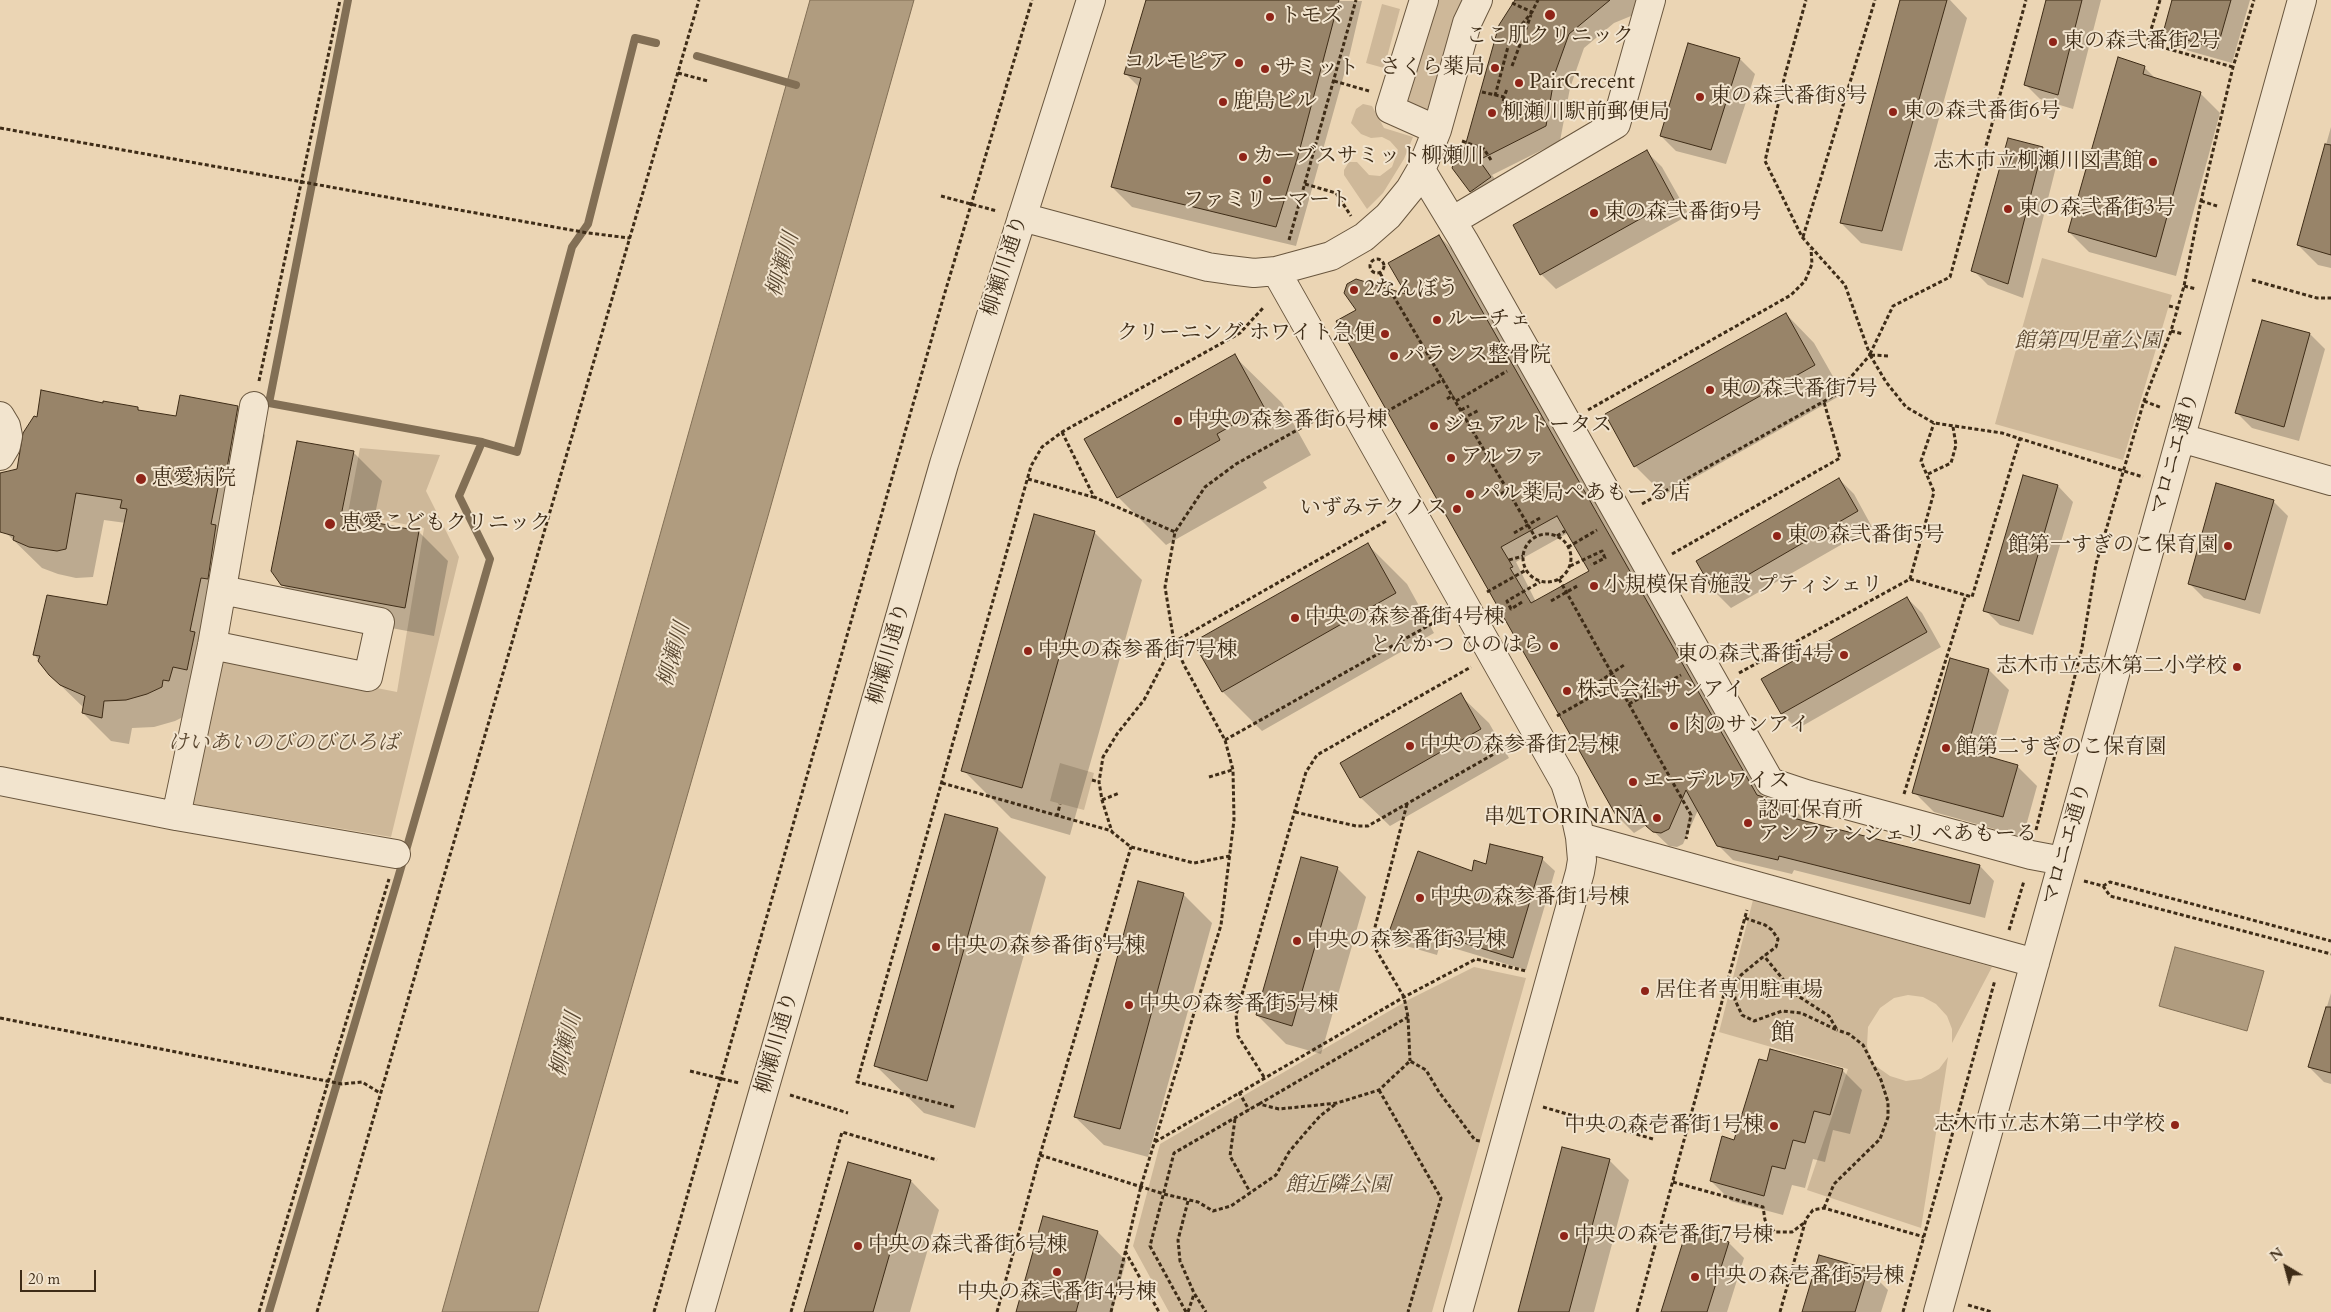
<!DOCTYPE html>
<html>
<head>
<meta charset="utf-8">
<style>
  body { margin:0 }
  #map { position:relative; width:2331px; height:1312px; overflow:hidden; background:#ebd5b4; font-family:Cardo,serif }
  canvas { display:block }
  .north { position:absolute; left:2261px; top:1242px; width:50px; height:50px; -webkit-text-stroke:4px #f2e4ce; paint-order:stroke; rotate:323deg; font-size:14px; font-weight:700; line-height:20px; text-align:center; color:#3e2c17 }
  .north::after { content:''; display:block; margin:auto; width:18px; height:22px; background:#3e2c17; clip-path:polygon(50% 0,100% 100%,50% 72%,0 100%) }
  .scale { position:absolute; left:20px; top:1270px; width:76px; height:22px; box-sizing:border-box; border:2px solid #3e2c17; border-top:0; padding-left:6px; font-size:15px; line-height:18px; white-space:nowrap; color:#3e2c17; -webkit-text-stroke:4px #f2e4ce; paint-order:stroke }
</style>
</head>
<body>
<div id="map">
<canvas width="2331" height="1312"></canvas>
<div class="north">N</div>
<div class="scale">20 m</div>
</div>
<script>
const ctx = document.querySelector('canvas').getContext('2d');
ctx.lineJoin = 'round';
function fillPath(path, color) {
  ctx.fillStyle = color;
  ctx.fill(path, 'evenodd');
}
function shape(rows) {
  const path = new Path2D();
  for (const r of rows) {
    if (r.length === 3) {
      path.moveTo(r[0] + r[2], r[1]);
      path.arc(r[0], r[1], r[2], 0, 2 * Math.PI);
      continue;
    }
    path.moveTo(r[0], r[1]);
    for (let i = 2; i < r.length; i += 2) path.lineTo(r[i], r[i + 1]);
  }
  return path;
}
function strokePath(path, color, width, dash) {
  ctx.strokeStyle = color;
  ctx.lineWidth = width;
  ctx.lineCap = dash ? 'butt' : 'round';
  ctx.setLineDash(dash || []);
  ctx.stroke(path);
}
function write(font, color, halo, rows, align = 'center') {
  ctx.font = font + ' Cardo,"Noto Serif JP",serif';
  ctx.lineWidth = 4;
  ctx.setLineDash([]);
  ctx.textBaseline = 'middle';
  ctx.strokeStyle = halo;
  ctx.fillStyle = color;
  for (const [text, x, y, turn = 0] of rows) {
    ctx.save();
    ctx.translate(x, y);
    ctx.rotate((+turn || 0) * Math.PI / 180);
    ctx.textAlign = isNaN(turn) ? turn : align;
    if (halo) ctx.strokeText(text, 0, 0);
    ctx.fillText(text, 0, 0);
    ctx.restore();
  }
}
const green = shape([
  [1439,0,1462,0,1427,111,1406,107],
  [1382,4,1400,9,1384,68,1366,63],
  [1363,104,1372,106,1384,128,1413,137,1404,159,1383,193,1367,209,1344,175,1344,170,1349,162,1357,162,1369,175,1380,176,1392,167,1398,150,1390,141,1382,137,1371,138,1361,134,1351,123,1356,109],
  [2042,258,2172,295,2123,460,1995,424],
  [360,448,440,455,426,491,459,557,391,837,188,803,219,657,397,692,424,528,348,513],
  [1060,763,1094,773,1084,810,1050,801],
  [1753,900,1992,967,1952,1043,1952,1029,1947,1016,1936,1004,1923,997,1908,995,1894,998,1880,1008,1868,1027,1867,1046,1873,1064,1890,1076,1906,1081,1921,1079,1939,1069,1948,1057,1921,1228,1807,1190,1848,1069,1719,1032],
  [1474,967,1526,978,1432,1312,1169,1312,1133,1246,1160,1144,1410,999]
]);
const water = shape([
  [810,0,914,0,768,516,538,1312,442,1312,810,0],
  [2175,947,2264,971,2247,1031,2159,1006,2175,947]
]);
const shadow = shape([
  [1147,0,1362,1,1350,53,1296,246,1132,207,1112,187,1139,87,1125,73],
  [1515,0,1646,0,1648,9,1614,23,1584,48,1570,88,1560,141,1492,175,1505,193,1485,206,1471,191,1465,152,1500,26],
  [1902,0,1950,0,1967,18,1902,251,1861,243,1841,223],
  [2048,0,2101,0,2073,109,2040,99,2025,84],
  [2174,0,2250,0,2232,63,2179,48,2164,33],
  [1740,59,1755,74,1726,164,1676,151,1661,136],
  [2144,67,2156,79,2200,93,2220,113,2176,276,2089,252,2069,232],
  [2331,127,2331,268,2318,265,2298,245],
  [2042,148,2057,163,2023,298,1988,285,1973,270],
  [1647,152,1662,167,1689,215,1556,289,1541,274],
  [1439,236,1454,251,1764,799,1792,807,1807,822,1980,866,1994,881,1985,918,1794,870,1792,874,1733,860,1718,845,1698,810,1683,844,1677,847,1669,846,1647,825,1634,833,1619,818,1338,322,1408,296],
  [1568,533,1591,571,1536,602,1516,562],
  [1786,314,1814,343,1843,394,1664,495,1635,466],
  [2310,334,2325,349,2299,441,2252,428,2237,413],
  [1234,356,1282,403,1311,455,1263,482,1267,488,1166,545,1118,497],
  [104,404,137,408,140,411,177,418,238,407,265,435,254,495,250,494,239,549,243,554,235,606,228,604,189,714,175,721,154,727,132,728,129,744,111,741,83,713,84,708,49,674,34,654,108,607,126,523,104,520,93,577,76,578,58,574,42,568,0,527,0,474,18,470],
  [353,452,382,481,373,524,419,532,448,561,434,636,311,613,282,584],
  [1839,479,1854,494,1872,527,1731,608,1716,593,1697,561],
  [2058,486,2073,502,2033,635,2000,625,1985,610],
  [2273,501,2288,516,2260,614,2204,598,2189,583],
  [1094,532,1142,580,1070,835,1011,818,963,770],
  [1368,545,1407,584,1434,633,1262,731,1223,692],
  [1907,598,1922,613,1941,647,1797,729,1782,714,1763,679],
  [1950,660,1989,670,2009,690,1990,756,1992,759,2017,766,2037,786,2023,837,1934,812,1914,792],
  [1460,695,1489,723,1509,758,1390,826,1361,798,1341,763],
  [946,815,998,829,1046,877,975,1128,924,1113,876,1066],
  [1542,859,1555,871,1526,970,1440,944,1437,955,1403,945,1390,932,1486,865],
  [1337,868,1366,897,1321,1054,1286,1044,1257,1015],
  [1183,894,1212,923,1148,1157,1104,1145,1075,1117],
  [2331,993,2331,1084,2324,1082,2309,1067],
  [1842,1070,1862,1090,1850,1134,1833,1130,1825,1162,1813,1159,1805,1188,1792,1185,1783,1215,1731,1201,1711,1181,1735,1141],
  [1609,1160,1629,1180,1594,1312,1519,1312],
  [911,1181,939,1210,910,1312,806,1312],
  [1044,1218,1098,1232,1126,1261,1112,1312,1018,1312],
  [1729,1243,1744,1258,1727,1312,1662,1312],
  [1868,1270,1888,1290,1881,1312,1803,1312]
]);
const stream = shape([
  [697,56,796,85],
  [482,442,517,452,572,247,588,224,635,38,656,43],
  [269,1312,398,878,490,559,459,496,482,442,269,403,348,0]
]);
const building = shape([
  [1146,0,1339,0,1298,156,1276,227,1111,187,1141,78,1124,74,1146,0],
  [1515,0,1610,0,1569,34,1555,73,1546,126,1479,160,1491,177,1470,192,1452,168,1459,149,1464,150,1499,25,1515,0],
  [1900,0,1947,0,1882,231,1840,223,1900,0],
  [2046,0,2082,0,2058,95,2024,85,2046,0],
  [2172,0,2231,0,2217,49,2163,33,2172,0],
  [1688,43,1740,58,1711,150,1660,136,1688,43],
  [2118,57,2145,66,2143,74,2201,92,2156,257,2068,232,2118,57],
  [2008,138,2043,147,2008,284,1971,271,2008,138],
  [2325,144,2331,145,2331,255,2297,245,2325,144],
  [1647,150,1674,200,1540,275,1513,225,1647,150],
  [1439,235,1757,795,1792,806,1789,817,1980,865,1970,904,1779,856,1778,860,1717,846,1686,790,1669,829,1661,833,1653,832,1646,826,1641,805,1618,819,1336,321,1356,310,1344,293,1347,284,1356,279,1406,294,1388,263,1439,235],
  [1557,516,1589,571,1531,603,1510,568,1513,567,1501,547,1557,516],
  [1786,313,1815,365,1634,467,1605,414,1786,313],
  [2262,320,2310,333,2284,427,2235,413,2262,320],
  [1235,354,1264,407,1217,434,1220,440,1117,498,1084,439,1235,354],
  [41,390,103,403,103,401,138,407,138,410,176,416,180,395,238,406,227,468,222,467,211,524,216,525,208,579,201,578,190,631,195,632,187,670,173,667,169,681,163,680,162,687,147,694,126,700,104,701,102,718,82,713,85,696,60,685,49,675,38,661,40,656,33,655,47,595,107,605,127,509,120,508,122,500,76,493,66,549,57,551,29,547,13,540,14,536,0,532,0,473,17,469,23,433,34,416,37,417,41,390],
  [297,441,354,451,341,516,419,531,405,608,281,585,271,571,297,441],
  [2023,475,2058,485,2019,621,1983,611,2023,475],
  [1839,478,1858,511,1715,594,1696,561,1839,478],
  [2216,483,2274,500,2245,600,2188,584,2216,483],
  [1034,514,1095,531,1022,788,961,771,1034,514],
  [1368,543,1396,593,1222,692,1193,642,1368,543],
  [1907,597,1927,632,1781,714,1761,679,1907,597],
  [1950,658,1989,669,1971,735,1975,742,1976,753,2018,765,2003,817,1912,793,1950,658],
  [1461,693,1481,729,1360,798,1340,763,1461,693],
  [945,814,998,828,927,1081,874,1066,945,814],
  [1490,844,1543,857,1513,958,1428,932,1424,943,1389,932,1418,851,1472,871,1474,860,1486,864,1490,844],
  [1301,857,1338,867,1292,1026,1256,1015,1301,857],
  [1138,881,1184,893,1120,1129,1074,1117,1138,881],
  [2326,1007,2331,1007,2331,1073,2308,1067,2326,1007],
  [1770,1049,1843,1069,1830,1115,1814,1111,1805,1143,1793,1140,1785,1169,1772,1166,1764,1196,1710,1181,1722,1136,1734,1140,1759,1059,1767,1061,1770,1049],
  [1562,1147,1610,1159,1569,1312,1518,1312,1562,1147],
  [848,1162,911,1180,873,1312,804,1312,848,1162],
  [1043,1216,1098,1231,1076,1312,1016,1312,1043,1216],
  [1687,1229,1729,1242,1707,1312,1661,1312,1687,1229],
  [1819,1255,1868,1269,1855,1312,1802,1312,1819,1255]
]);
const path = shape([
  [2160,0,2147,43,2233,67],
  [1512,3,1532,12,1538,0],
  [1512,66,1531,15],
  [678,73,708,81],
  [1334,81,1369,91],
  [1482,92,1504,97,1507,89],
  [1495,96,1510,39,1532,12],
  [1504,97,1503,103,1514,105],
  [0,128,588,233,630,238],
  [1462,141,1484,149,1491,160],
  [1305,184,1336,193,1351,216],
  [941,196,997,211],
  [2201,201,2217,206],
  [1803,237,1875,0],
  [1289,240,1356,0],
  [1377,266,7],
  [1380,273,1535,537],
  [2252,280,2317,298,2331,298],
  [2184,286,2196,289],
  [2169,306,2178,308],
  [2171,331,2183,334],
  [1870,354,1893,306,1950,277,2026,0],
  [1870,355,1886,382,1906,407,1934,423,2002,433,2143,477],
  [1871,355,1890,356],
  [259,381,340,0],
  [1447,399,1453,395],
  [1456,401,1507,371],
  [2144,401,2162,408],
  [1461,410,1469,406],
  [1588,410,1791,295,1805,281,1812,264,1811,249],
  [1386,412,1444,379],
  [1062,432,1094,497,1175,532],
  [1928,474,1951,463,1956,445,1953,427],
  [1028,479,1093,497],
  [1501,494,1507,490],
  [1642,504,1835,395,1870,355,1845,285,1802,237,1765,161,1785,75,1806,0],
  [1547,558,24],
  [1557,536,1565,531],
  [1568,547,1597,530],
  [1672,554,1840,458,1824,402],
  [1509,560,1523,556],
  [1570,566,1602,551,1605,558,1591,565],
  [1559,579,1691,815,1686,839],
  [1910,579,1972,597,2020,438],
  [1487,592,1526,570],
  [1522,602,1511,609,1507,601,1540,582],
  [1739,673,1910,579,1934,492,1921,461,1934,423],
  [1629,704,1681,675],
  [1557,716,1617,682],
  [1225,740,1442,618],
  [1209,777,1232,770],
  [1092,780,1099,782],
  [942,783,1112,831],
  [1904,794,1966,595],
  [1102,800,1119,793],
  [1407,804,1374,931,1375,948,1404,997,1408,1017,1410,1061],
  [1295,812,1356,826,1368,826,1513,743],
  [1057,817,1060,804],
  [2036,830,2082,648,2096,564,2144,401,2171,331,2184,286,2201,201,2233,67,2254,0],
  [1230,856,1194,863,1131,847,1112,832,1102,800,1099,782,1103,757,1117,734,1144,700,1174,642,1388,520],
  [2084,881,2103,886,2110,896,2331,954],
  [2103,886,2110,882,2331,941],
  [1745,918,1765,925,1772,930,1778,939,1776,947,1764,956,1741,975,1735,984,1735,1000,1742,1015,1754,1021,1782,1011,1801,1013,1837,1030,1829,1016,1795,994,1764,956],
  [2009,930,2024,881],
  [0,1018,342,1084,362,1082,380,1093],
  [690,1071,739,1083],
  [1264,1077,1238,1036,1236,1015,1306,772,1317,755,1471,667],
  [1379,1090,1441,1198,1408,1312],
  [1239,1092,1249,1110],
  [790,1095,848,1113],
  [1259,1104,1408,1017],
  [954,1107,857,1082,1031,466,1042,447,1062,432,1240,333,1263,308],
  [1543,1107,1653,1139],
  [1235,1119,1230,1156,1250,1192],
  [1155,1142,1404,997,1476,959,1526,971],
  [1040,1155,1164,1194,1198,1202,1213,1211,1231,1206,1276,1175,1289,1152,1305,1133,1320,1116,1337,1103],
  [1673,1182,1763,1207,1765,1220,1775,1232,1792,1232,1804,1223],
  [1188,1201,1178,1240,1180,1261,1194,1293,1206,1312],
  [1824,1208,1834,1184,1880,1139,1888,1117,1888,1102,1881,1080,1863,1045,1849,1034,1837,1030],
  [1125,1251,1159,1312],
  [1968,1305,1992,1312],
  [259,1312,389,879],
  [317,1312,699,0],
  [654,1312,943,299,1032,0],
  [791,1312,842,1132,937,1160],
  [997,1312,1040,1155,1131,847],
  [1111,1312,1141,1186,1221,925,1234,820,1233,770,1225,740,1184,665,1174,642,1165,587,1175,532,1205,487,1236,464,1326,414],
  [1186,1312,1150,1246,1174,1153,1259,1104,1279,1109,1337,1103,1379,1090,1410,1061,1426,1070,1439,1092,1475,1140,1480,1141],
  [1188,1312,1194,1294],
  [1637,1312,1747,910],
  [1780,1312,1806,1219,1813,1210,1824,1208,1924,1237],
  [1903,1312,1995,980]
]);
const minor = shape([
  [1424,0,1390,109,1437,130],
  [1421,170,1464,241,1770,782,1806,794,2031,855,2063,861],
  [1022,217,1208,267,1229,270,1254,273,1276,271,1331,256,1364,237,1388,216,1410,189,1421,170,1437,130,1467,23,1478,0],
  [1452,221,1616,124,1651,0],
  [1276,271,1565,783,1575,814,1580,837,1582,860,1580,872,1458,1312],
  [0,416,6,426,8,436,6,446,0,456],
  [2181,438,2331,481],
  [212,645,368,677,380,622,222,590],
  [0,781,176,816,396,854],
  [176,816,212,645,254,406],
  [1580,837,2035,963],
  [700,1312,944,464,1091,0],
  [1938,1312,2302,0]
]);
const pathBridge = shape([
  [1451,425,1479,410],
  [1514,533,1540,518],
  [1551,601,1579,585],
  [1599,682,1624,665]
]);
const markers = [
  [1550,15,6,"#8f2418"],
  [1270,17,5,"#8f2418"],
  [2053,42,5,"#8f2418"],
  [1239,63,5,"#8f2418"],
  [1495,68,5,"#8f2418"],
  [1265,69,5,"#8f2418"],
  [1519,83,5,"#8f2418"],
  [1700,97,5,"#8f2418"],
  [1223,102,5,"#8f2418"],
  [1893,112,5,"#8f2418"],
  [1492,113,5,"#8f2418"],
  [1243,157,5,"#8f2418"],
  [2153,162,5,"#8f2418"],
  [1267,180,5,"#8f2418"],
  [2008,209,5,"#8f2418"],
  [1594,213,5,"#8f2418"],
  [1354,290,5,"#8f2418"],
  [1437,320,5,"#8f2418"],
  [1385,334,5,"#8f2418"],
  [1394,356,5,"#8f2418"],
  [1710,390,5,"#8f2418"],
  [1178,421,5,"#8f2418"],
  [1434,426,5,"#8f2418"],
  [1451,458,5,"#8f2418"],
  [141,479,6,"#8f2418"],
  [1470,494,5,"#8f2418"],
  [1457,509,5,"#8f2418"],
  [330,524,6,"#8f2418"],
  [1777,536,5,"#8f2418"],
  [2228,546,5,"#8f2418"],
  [1594,586,5,"#8f2418"],
  [1295,618,5,"#8f2418"],
  [1554,646,5,"#8f2418"],
  [1028,651,5,"#8f2418"],
  [1844,655,5,"#8f2418"],
  [2237,667,5,"#8f2418"],
  [1567,691,5,"#8f2418"],
  [1674,726,5,"#8f2418"],
  [1410,746,5,"#8f2418"],
  [1946,748,5,"#8f2418"],
  [1633,782,5,"#8f2418"],
  [1657,818,5,"#8f2418"],
  [1748,823,5,"#8f2418"],
  [1420,898,5,"#8f2418"],
  [1297,941,5,"#8f2418"],
  [936,947,5,"#8f2418"],
  [1645,991,5,"#8f2418"],
  [1129,1005,5,"#8f2418"],
  [2175,1125,5,"#8f2418"],
  [1774,1126,5,"#8f2418"],
  [1564,1236,5,"#8f2418"],
  [858,1246,5,"#8f2418"],
  [1057,1272,5,"#8f2418"],
  [1695,1277,5,"#8f2418"]
];
const poiNames = [
  ["トモズ",1280,17],
  ["ここ肌クリニック",1550,37,"center"],
  ["東の森弐番街2号",2063,42],
  ["コルモピア",1229,63,"right"],
  ["さくら薬局",1485,68,"right"],
  ["サミット",1275,69],
  ["PairCrecent",1529,83],
  ["東の森弐番街8号",1710,97],
  ["鹿島ビル",1233,102],
  ["東の森弐番街6号",1903,112],
  ["柳瀬川駅前郵便局",1502,113],
  ["カーブスサミット柳瀬川",1253,157],
  ["志木市立柳瀬川図書館",2143,162,"right"],
  ["ファミリーマート",1267,201,"center"],
  ["東の森弐番街3号",2018,209],
  ["東の森弐番街9号",1604,213],
  ["2なんぼう",1364,290],
  ["ルーチェ",1447,320],
  ["クリーニング ホワイト急便",1375,334,"right"],
  ["パランス整骨院",1404,356],
  ["東の森弐番街7号",1720,390],
  ["中央の森参番街6号棟",1188,421],
  ["ジュアルトータス",1444,426],
  ["アルファ",1461,458],
  ["恵愛病院",152,479],
  ["パル薬局ぺあもーる店",1480,494],
  ["いずみテクノス",1447,509,"right"],
  ["恵愛こどもクリニック",341,524],
  ["東の森弐番街5号",1787,536],
  ["館第一すぎのこ保育園",2218,546,"right"],
  ["小規模保育施設 プティシェリ",1604,586],
  ["中央の森参番街4号棟",1305,618],
  ["とんかつ ひのはら",1544,646,"right"],
  ["中央の森参番街7号棟",1038,651],
  ["東の森弐番街4号",1834,655,"right"],
  ["志木市立志木第二小学校",2227,667,"right"],
  ["株式会社サンアイ",1577,691],
  ["肉のサンアイ",1684,726],
  ["中央の森参番街2号棟",1420,746],
  ["館第二すぎのこ保育園",1956,748],
  ["エーデルワイス",1643,782],
  ["認可保育所",1758,811],
  ["アンファンシェリ ぺあもーる",1758,835],
  ["串処TORINANA",1647,818,"right"],
  ["中央の森参番街1号棟",1430,898],
  ["中央の森参番街3号棟",1307,941],
  ["中央の森参番街8号棟",946,947],
  ["居住者専用駐車場",1655,991],
  ["中央の森参番街5号棟",1139,1005],
  ["志木市立志木第二中学校",2165,1125,"right"],
  ["中央の森壱番街1号棟",1764,1126,"right"],
  ["中央の森壱番街7号棟",1574,1236],
  ["中央の森弐番街6号棟",868,1246],
  ["中央の森壱番街5号棟",1705,1277],
  ["中央の森弐番街4号棟",1057,1293,"center"]
];
const streetNames = [
  ["柳瀬川通り",1006,266,-72],
  ["マロニエ通り",2176,454,-74],
  ["柳瀬川通り",890,654,-74],
  ["マロニエ通り",2068,844,-74],
  ["柳瀬川通り",778,1043,-74]
];
const parkNames = [
  ["館第四児童公園",2088,342],
  ["けいあいのびのびひろば",283,744],
  ["館近隣公園",1338,1186]
];
const waterNames = [
  ["柳瀬川",784,265,-74],
  ["柳瀬川",675,655,-74],
  ["柳瀬川",567,1045,-75]
];
const quarterNames = [
  ["館",1783,1034]
];
fillPath(green, '#ceb899');
fillPath(water, '#b09c7f');
strokePath(water, '#826f55', 1);
fillPath(shadow, '#0003');
strokePath(stream, '#826f55', 8);
fillPath(building, '#988469');
strokePath(building, '#3e2c17', 1);
strokePath(minor, '#69563e', 30);
strokePath(path, '#3e2c17', 3, [4, 2.5]);
strokePath(minor, '#f2e4ce', 28);
strokePath(pathBridge, '#3e2c17', 3, [4, 2.5]);
for (const [x, y, r, color] of markers) {
  const dot = new Path2D();
  dot.arc(x, y, r, 0, 2 * Math.PI);
  ctx.fillStyle = color;
  ctx.fill(dot);
  strokePath(dot, '#f2e4ce', 2);
}
write('21px', '#3e2c17', '#f2e4ce', poiNames, 'left');
write('21px', '#3e2c17', '#f2e4ce', streetNames);
write('italic 21px', '#5b4831', '#f2e4ce', parkNames);
write('italic 22px', '#5a4831', '#f2e4ce', waterNames);
write('24px', '#3e2c17', '#f2e4ce', quarterNames);
</script>
</body>
</html>
